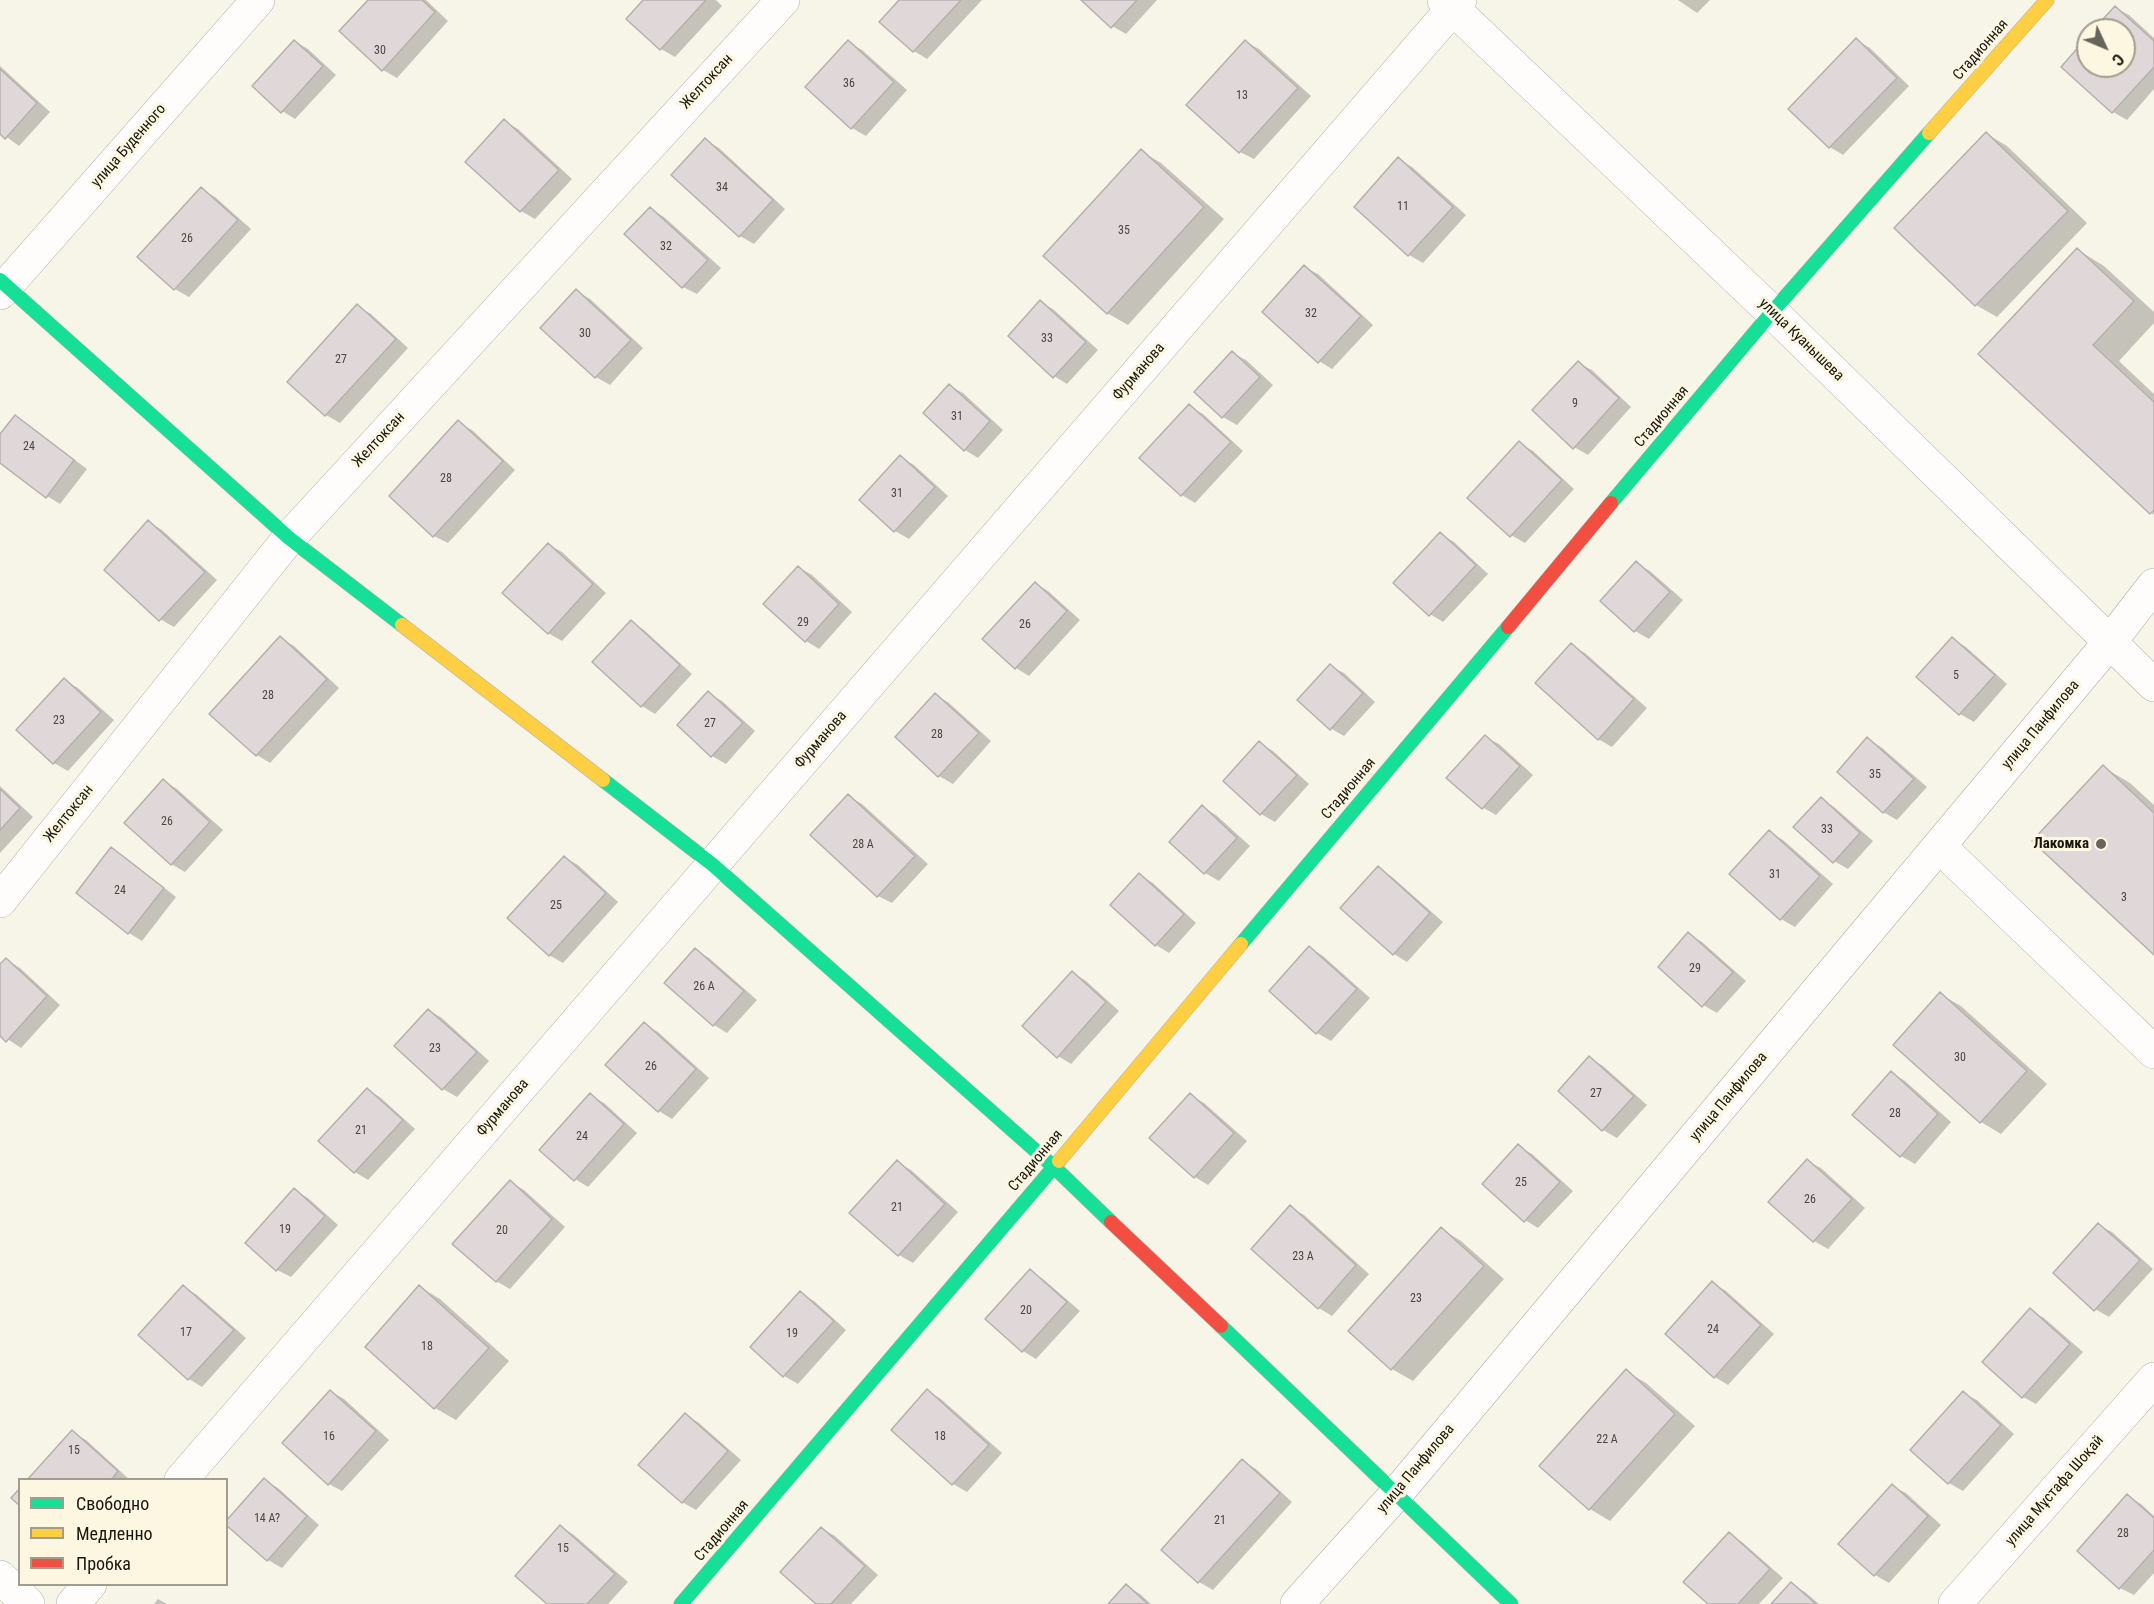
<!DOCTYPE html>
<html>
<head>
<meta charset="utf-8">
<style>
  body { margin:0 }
  #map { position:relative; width:2154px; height:1604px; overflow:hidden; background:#f7f4e8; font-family:"Roboto Condensed",sans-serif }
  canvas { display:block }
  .legend { position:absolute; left:18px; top:1478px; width:210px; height:108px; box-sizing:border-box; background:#fdf7e2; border:2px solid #a19d8e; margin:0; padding:8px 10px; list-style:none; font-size:18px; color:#18160f }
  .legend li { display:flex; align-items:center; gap:12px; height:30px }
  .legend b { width:30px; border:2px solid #a19d8e }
  .north { position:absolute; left:2076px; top:18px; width:60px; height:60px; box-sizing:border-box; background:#fdf7e2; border:2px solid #a19d8e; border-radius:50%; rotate:134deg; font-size:16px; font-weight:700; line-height:24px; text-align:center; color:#18160f }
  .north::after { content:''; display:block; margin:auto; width:21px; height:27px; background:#66645b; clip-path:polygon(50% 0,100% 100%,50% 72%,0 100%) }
</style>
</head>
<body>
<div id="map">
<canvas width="2154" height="1604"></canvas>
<ul class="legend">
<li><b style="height:8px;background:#16e098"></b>Свободно</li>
<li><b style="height:8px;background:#ffcf43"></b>Медленно</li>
<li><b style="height:8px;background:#f24e42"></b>Пробка</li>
</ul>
<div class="north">С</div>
</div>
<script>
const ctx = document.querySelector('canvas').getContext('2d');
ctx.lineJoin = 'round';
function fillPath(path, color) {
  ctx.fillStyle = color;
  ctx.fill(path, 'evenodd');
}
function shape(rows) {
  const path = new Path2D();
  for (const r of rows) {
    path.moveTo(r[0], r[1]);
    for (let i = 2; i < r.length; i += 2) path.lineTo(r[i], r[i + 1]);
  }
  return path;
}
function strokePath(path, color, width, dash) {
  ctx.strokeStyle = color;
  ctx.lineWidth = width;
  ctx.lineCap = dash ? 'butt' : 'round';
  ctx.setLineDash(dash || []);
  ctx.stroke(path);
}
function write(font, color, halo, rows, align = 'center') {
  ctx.font = font + ' "Roboto Condensed",sans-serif';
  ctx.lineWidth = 6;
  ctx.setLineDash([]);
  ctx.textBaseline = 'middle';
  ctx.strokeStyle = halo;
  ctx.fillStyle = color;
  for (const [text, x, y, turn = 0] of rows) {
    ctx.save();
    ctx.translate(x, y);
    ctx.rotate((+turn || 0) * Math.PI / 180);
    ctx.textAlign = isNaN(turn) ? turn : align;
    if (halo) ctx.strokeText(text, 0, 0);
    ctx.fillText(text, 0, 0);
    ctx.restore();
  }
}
const shadow = shape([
  [370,0,426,0,448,21,397,78,383,70,341,31],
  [645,0,716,0,722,6,675,57,661,49,628,19],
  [901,0,982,0,927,59,914,51],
  [1083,0,1157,0,1126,34,1112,26],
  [1678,0,1710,0,1697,13],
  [2115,8,2129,15,2154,38,2154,89,2127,120,2113,112,2063,66,2088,38,2088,66,2124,66,2124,30,2095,30],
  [1856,40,1870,48,1909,86,1843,155,1830,147],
  [294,41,308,49,336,75,295,119,282,111],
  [848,42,862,50,907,90,866,136,852,128],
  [1246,42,1259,49,1311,96,1254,159,1240,152],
  [0,66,50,112,19,146,0,132],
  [504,121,518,129,572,179,535,219,521,211,467,162],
  [1987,134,2007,146,2087,223,1997,317,1976,305,1896,228],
  [705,140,719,148,785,209,754,244,740,236],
  [1141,151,1161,163,1224,219,1128,325,1107,313],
  [1399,159,1412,167,1466,215,1423,263,1409,255],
  [201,189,215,197,251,229,189,297,175,289,139,257],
  [650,209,664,217,721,268,697,294,683,287,626,234],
  [2078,250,2104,266,2154,312,2154,323,2119,361,2154,394,2154,515,1981,353],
  [1304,267,1318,274,1373,325,1332,369,1319,361],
  [576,291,590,299,643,348,610,385,596,377,542,328],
  [1041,302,1054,310,1098,350,1067,384,1054,376],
  [357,306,371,314,408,348,340,423,326,415,289,381],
  [1232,353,1246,360,1273,385,1237,425,1223,417],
  [1578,363,1592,370,1631,407,1588,455,1574,447],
  [950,386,963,393,1003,430,978,458,965,450],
  [1189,406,1203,414,1243,451,1195,503,1182,495],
  [15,417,29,425,87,469,60,504,47,496,0,461,0,437],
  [458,422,472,430,515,470,448,543,434,536],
  [1519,443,1533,451,1574,489,1525,543,1511,535],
  [900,457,914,465,948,496,909,539,895,531],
  [149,522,162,530,217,580,174,627,160,619],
  [1440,534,1454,542,1488,574,1443,622,1430,614],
  [549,545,562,552,606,593,562,641,548,633],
  [1636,563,1650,571,1683,600,1649,639,1635,631],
  [798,567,812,575,852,612,819,649,806,641],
  [1035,583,1048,591,1080,620,1029,676,1016,668],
  [631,622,644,630,692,674,655,714,642,706],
  [280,638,294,646,339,688,270,763,257,755],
  [1952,639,1966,647,2007,684,1974,722,1960,714,1919,677],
  [1571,645,1585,653,1647,708,1612,747,1598,739],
  [1330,666,1344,673,1375,702,1344,736,1330,728],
  [64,680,78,688,114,720,68,771,54,763,18,730],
  [708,693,722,701,755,731,726,764,712,756],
  [936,695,949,703,991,741,953,784,939,776,897,737],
  [1485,737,1499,744,1533,775,1496,815,1482,807],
  [1868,739,1881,747,1927,787,1897,820,1883,812],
  [1259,743,1273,751,1309,784,1275,822,1261,814,1225,781],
  [2103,767,2130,783,2154,805,2154,953],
  [164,781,177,789,223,830,185,872,171,864],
  [0,786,33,817,0,853],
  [848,796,862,804,928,864,892,903,878,896],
  [1821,799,1834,807,1873,841,1848,869,1834,861],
  [1202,807,1216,815,1250,846,1219,881,1205,873,1171,841],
  [1769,832,1783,840,1833,884,1795,927,1781,919,1731,874],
  [112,849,125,857,176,897,142,941,129,933,78,893],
  [565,858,578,865,618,902,563,963,549,955],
  [1378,868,1391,876,1443,922,1407,962,1394,954],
  [1139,875,1153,883,1196,923,1169,953,1156,945],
  [1688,934,1702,942,1746,981,1717,1013,1703,1005],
  [1310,948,1323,956,1370,998,1331,1041,1317,1033,1271,991],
  [696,950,709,958,757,1000,727,1033,714,1025,666,983],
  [6,960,20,968,60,1005,21,1048,0,1034,0,966],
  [1073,973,1086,981,1119,1011,1071,1064,1058,1056],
  [1940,994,1961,1006,2047,1084,2001,1134,1981,1122],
  [428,1010,442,1018,489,1061,457,1097,443,1089],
  [644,1024,658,1032,709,1078,672,1119,659,1111],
  [1590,1058,1603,1066,1647,1105,1617,1138,1603,1130,1560,1091],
  [1892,1073,1905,1081,1951,1122,1915,1164,1901,1156,1855,1115],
  [368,1090,381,1098,415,1129,368,1180,355,1172,321,1141],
  [590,1095,604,1103,637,1133,588,1187,575,1179],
  [1190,1095,1204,1103,1247,1141,1208,1185,1195,1177],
  [1518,1146,1532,1154,1573,1191,1538,1228,1525,1220],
  [1807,1161,1821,1168,1865,1208,1828,1249,1814,1241,1770,1202],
  [897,1162,911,1170,958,1212,913,1263,899,1255,852,1213],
  [510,1182,524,1190,565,1227,510,1289,496,1281],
  [294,1190,308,1198,338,1225,291,1277,277,1270],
  [1290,1207,1304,1215,1369,1274,1332,1316,1319,1308],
  [2098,1225,2112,1232,2153,1269,2109,1317,2095,1309],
  [1441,1229,1461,1241,1504,1279,1413,1381,1392,1369,1350,1331],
  [1030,1271,1043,1279,1080,1311,1036,1359,1023,1351],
  [1712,1283,1726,1291,1774,1334,1728,1385,1715,1377],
  [184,1287,197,1295,246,1338,202,1387,189,1379],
  [420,1287,440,1299,509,1361,456,1420,435,1408,367,1347],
  [800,1293,814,1301,846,1330,798,1384,784,1376,752,1347],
  [2030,1310,2044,1318,2083,1352,2036,1404,2023,1397],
  [1626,1371,1646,1383,1695,1426,1610,1521,1590,1509,1541,1466],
  [330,1391,344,1399,389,1440,342,1491,329,1484],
  [928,1391,941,1399,1002,1453,967,1492,953,1484,893,1430],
  [1963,1393,1977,1400,2014,1434,1963,1491,1949,1483],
  [686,1415,699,1423,741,1460,696,1510,682,1502],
  [72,1432,86,1440,130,1480,30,1480],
  [1243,1461,1256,1469,1292,1502,1213,1590,1199,1582,1163,1550],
  [264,1480,278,1488,319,1525,282,1568,268,1560,227,1523],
  [1892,1486,1906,1493,1941,1525,1889,1583,1875,1575,1841,1544],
  [2127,1496,2141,1504,2154,1516,2154,1573,2134,1595,2120,1588],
  [561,1527,574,1535,628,1582,608,1604,549,1604],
  [821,1528,835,1536,878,1575,851,1604,819,1604],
  [1729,1534,1742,1542,1783,1578,1759,1604,1710,1604],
  [1792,1584,1805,1592,1819,1604,1773,1604],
  [1126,1586,1140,1594,1151,1604,1110,1604],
  [158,1599,167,1604,154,1604]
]);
const building = shape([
  [368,0,422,0,435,12,382,71,339,31,368,0],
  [643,0,706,0,660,50,626,19,643,0],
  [899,0,961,0,913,52,879,22,899,0],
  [1081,0,1137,0,1111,28,1081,0],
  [2115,6,2154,41,2154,67,2112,113,2061,67,2088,36,2088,66,2124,66,2124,30,2093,30,2115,6],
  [1856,38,1897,78,1829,148,1788,109,1856,38],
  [294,40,323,66,281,113,252,86,294,40],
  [848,40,894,82,851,129,805,87,848,40],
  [1245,40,1298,88,1239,153,1186,105,1245,40],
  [0,69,37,103,5,139,0,134,0,69],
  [504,119,559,170,520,212,465,162,504,119],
  [1986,132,2068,211,1975,306,1894,228,1986,132],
  [705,138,773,200,739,237,671,175,705,138],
  [1141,149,1204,207,1107,314,1043,256,1141,149],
  [1398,157,1453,207,1408,256,1354,207,1398,157],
  [201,187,238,220,174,290,137,257,201,187],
  [650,207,708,260,682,288,624,234,650,207],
  [2077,248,2134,301,2093,345,2154,402,2154,510,2150,514,1978,354,2077,248],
  [1304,265,1361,316,1318,363,1262,312,1304,265],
  [576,289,631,340,595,378,540,328,576,289],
  [1040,300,1086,342,1053,378,1008,336,1040,300],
  [357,304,396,339,325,416,287,382,357,304],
  [1232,351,1260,377,1222,418,1194,392,1232,351],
  [1578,361,1619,398,1573,449,1532,410,1578,361],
  [949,384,990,421,964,451,923,413,949,384],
  [1189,404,1231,442,1181,496,1139,458,1189,404],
  [15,415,74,460,46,498,0,463,0,434,15,415],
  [458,420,503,461,433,537,389,496,458,420],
  [1519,441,1562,480,1510,537,1467,498,1519,441],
  [900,455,935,487,894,532,859,500,900,455],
  [148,520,205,572,159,621,104,570,148,520],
  [1440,532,1476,565,1429,616,1393,583,1440,532],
  [548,543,593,584,548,634,502,593,548,543],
  [1636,561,1670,592,1634,632,1600,601,1636,561],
  [798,566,839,604,805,642,763,604,798,566],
  [1035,582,1067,611,1015,669,982,639,1035,582],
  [631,620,680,665,641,707,592,662,631,620],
  [280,636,327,679,256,756,209,714,280,636],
  [1952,637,1995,675,1959,715,1916,677,1952,637],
  [1571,643,1634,699,1598,740,1535,683,1571,643],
  [1330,664,1363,693,1330,730,1297,700,1330,664],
  [64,678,101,712,53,764,16,730,64,678],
  [708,691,743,723,711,757,677,725,708,691],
  [935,693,979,733,938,777,895,737,935,693],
  [1485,735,1520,766,1482,809,1446,778,1485,735],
  [1867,737,1914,779,1883,813,1837,772,1867,737],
  [1259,741,1297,775,1260,815,1223,781,1259,741],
  [2103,765,2154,813,2154,955,2032,841,2103,765],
  [163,779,210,822,171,865,124,823,163,779],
  [0,789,20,808,0,830,0,789],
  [848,794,915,856,877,897,810,835,848,794],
  [1821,797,1860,833,1833,863,1793,827,1821,797],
  [1202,805,1237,838,1204,874,1169,842,1202,805],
  [1769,830,1820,876,1780,920,1729,874,1769,830],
  [111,847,164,888,128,934,76,893,111,847],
  [564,856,606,893,549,956,507,918,564,856],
  [1378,866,1430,913,1393,955,1340,908,1378,866],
  [1139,873,1184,914,1155,946,1110,905,1139,873],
  [1688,932,1733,972,1702,1007,1658,967,1688,932],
  [1309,946,1357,989,1316,1034,1269,991,1309,946],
  [695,948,744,991,713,1026,664,983,695,948],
  [6,958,47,996,6,1042,0,1036,0,964,6,958],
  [1072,971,1106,1002,1057,1058,1022,1026,1072,971],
  [1940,992,2027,1071,1980,1123,1893,1045,1940,992],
  [428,1009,477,1052,442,1090,394,1046,428,1009],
  [644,1022,696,1069,658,1112,605,1065,644,1022],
  [1589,1056,1634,1096,1602,1131,1558,1091,1589,1056],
  [1891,1071,1938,1114,1900,1157,1852,1115,1891,1071],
  [367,1088,403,1120,354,1173,318,1141,367,1088],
  [590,1093,624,1124,574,1181,539,1150,590,1093],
  [1190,1093,1234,1133,1194,1178,1149,1138,1190,1093],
  [1518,1144,1560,1182,1524,1222,1482,1184,1518,1144],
  [1807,1159,1852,1199,1813,1242,1768,1202,1807,1159],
  [897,1160,945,1204,898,1256,849,1213,897,1160],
  [510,1180,552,1219,496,1282,452,1244,510,1180],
  [294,1188,325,1216,276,1271,245,1243,294,1188],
  [1290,1205,1356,1265,1318,1309,1251,1249,1290,1205],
  [2098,1223,2140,1260,2094,1311,2053,1273,2098,1223],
  [1441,1227,1484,1266,1391,1370,1348,1331,1441,1227],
  [1030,1269,1067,1302,1022,1352,985,1319,1030,1269],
  [1712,1281,1761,1325,1714,1378,1665,1334,1712,1281],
  [183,1285,234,1330,188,1380,138,1335,183,1285],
  [419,1285,489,1348,434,1409,365,1347,419,1285],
  [800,1291,834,1321,783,1377,750,1347,800,1291],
  [2030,1308,2070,1344,2022,1398,1982,1362,2030,1308],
  [1626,1369,1675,1414,1589,1510,1539,1466,1626,1369],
  [927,1389,989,1445,952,1485,891,1430,927,1389],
  [330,1390,376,1431,328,1485,282,1443,330,1390],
  [1963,1391,2001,1425,1948,1484,1910,1450,1963,1391],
  [685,1413,728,1451,682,1503,638,1465,685,1413],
  [72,1430,118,1471,111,1480,27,1480,72,1430],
  [1242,1459,1280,1493,1198,1583,1161,1550,1242,1459],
  [264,1478,307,1516,267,1561,226,1525,226,1521,264,1478],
  [1892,1484,1928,1516,1874,1576,1838,1544,1892,1484],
  [20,1488,20,1506,11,1498,20,1488],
  [2127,1494,2154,1518,2154,1550,2119,1589,2077,1551,2127,1494],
  [560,1525,615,1574,587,1604,547,1604,515,1576,560,1525],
  [821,1527,865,1566,831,1604,816,1604,780,1572,821,1527],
  [1729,1532,1770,1569,1738,1604,1708,1604,1683,1582,1729,1532],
  [1791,1582,1816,1604,1771,1604,1791,1582],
  [1126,1584,1148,1604,1108,1604,1126,1584]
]);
const street = shape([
  [1444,0,1772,312,2154,685],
  [0,293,258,0],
  [1939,846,2154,1052],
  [0,901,289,538,783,0],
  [181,1480,1460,0],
  [0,1577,28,1604],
  [73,1604,90,1584],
  [1297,1604,1397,1493,2109,643,2154,585],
  [1955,1604,2154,1379]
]);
const fast = shape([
  [0,280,289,538,402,625],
  [1611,503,1772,312,1929,133],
  [603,780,713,865,1054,1167,1111,1222],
  [1241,944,1508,627],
  [1221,1326,1511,1604],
  [681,1604,1059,1161]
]);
const slow = shape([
  [1929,133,2047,0],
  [402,625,603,780],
  [1059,1161,1241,944]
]);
const jam = shape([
  [1508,627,1611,503],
  [1111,1222,1221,1326]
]);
const markers = [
  [2101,844,6,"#66645b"]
];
const numberNames = [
  ["30",380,51],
  ["36",849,84],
  ["13",1242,96],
  ["34",722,188],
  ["11",1403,207],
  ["35",1124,231],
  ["26",187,239],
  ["32",666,247],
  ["32",1311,314],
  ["30",585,334],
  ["33",1047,339],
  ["27",341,360],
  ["9",1575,404],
  ["31",957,417],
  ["24",29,447],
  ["28",446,479],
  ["31",897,494],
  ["29",803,623],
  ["26",1025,625],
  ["5",1956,676],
  ["28",268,696],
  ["23",59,721],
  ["27",710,724],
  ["28",937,735],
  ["35",1875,775],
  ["26",167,822],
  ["33",1827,830],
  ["28 А",863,845],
  ["31",1775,875],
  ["24",120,891],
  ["3",2124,898],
  ["25",556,906],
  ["29",1695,969],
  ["26 А",704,987],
  ["23",435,1049],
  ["30",1960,1058],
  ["26",651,1067],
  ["27",1596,1094],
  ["28",1895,1114],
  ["21",361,1131],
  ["24",582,1137],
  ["25",1521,1183],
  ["26",1810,1200],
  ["21",897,1208],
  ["19",285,1230],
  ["20",502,1231],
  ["23 А",1303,1257],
  ["23",1416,1299],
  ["20",1026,1311],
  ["24",1713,1330],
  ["17",186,1333],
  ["19",792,1334],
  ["18",427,1347],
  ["16",329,1437],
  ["18",940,1437],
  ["22 А",1607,1440],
  ["15",74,1451],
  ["14 А?",267,1519],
  ["21",1220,1521],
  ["28",2123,1534],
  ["15",563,1549]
];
const streetNames = [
  ["Стадионная",1981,50,-49],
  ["Желтоксан",707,82,-47],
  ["улица Буденного",129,146,-49],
  ["улица Куанышева",1801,340,44],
  ["Фурманова",1139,372,-49],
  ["Стадионная",1662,417,-50],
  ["Желтоксан",379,440,-47],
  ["улица Панфилова",2041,725,-50],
  ["Фурманова",821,740,-49],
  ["Стадионная",1349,789,-50],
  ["Желтоксан",69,814,-51],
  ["улица Панфилова",1729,1097,-50],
  ["Фурманова",503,1108,-49],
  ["Стадионная",1036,1161,-50],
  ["улица Панфилова",1416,1469,-50],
  ["улица Мұстафа Шоқай",2055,1491,-49],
  ["Стадионная",722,1531,-50]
];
const poiNames = [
  ["Лакомка",2089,844]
];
fillPath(shadow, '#0003');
fillPath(building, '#e0d8d8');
strokePath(building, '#b4b0ad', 1.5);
strokePath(street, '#b2afa7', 34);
strokePath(fast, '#b2afa7', 15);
strokePath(slow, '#b2afa7', 15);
strokePath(jam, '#b2afa7', 15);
strokePath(street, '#fefdfc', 33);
strokePath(fast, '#16e098', 14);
strokePath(slow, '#ffcf43', 14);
strokePath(jam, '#f24e42', 14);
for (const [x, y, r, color] of markers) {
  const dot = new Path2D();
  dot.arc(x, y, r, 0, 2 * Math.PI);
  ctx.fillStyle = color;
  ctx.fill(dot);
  strokePath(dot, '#fdf7e2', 2);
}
write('12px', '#4a4641', null, numberNames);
write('15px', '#18160f', '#fdf7e2', streetNames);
write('bold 15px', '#18160f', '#fdf7e2', poiNames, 'right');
</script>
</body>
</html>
